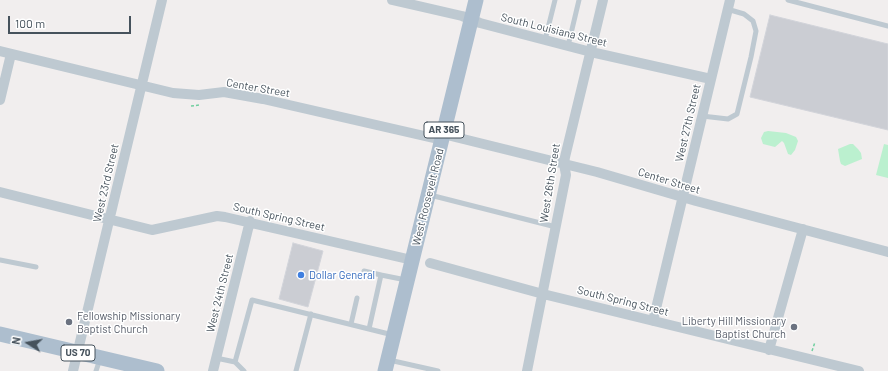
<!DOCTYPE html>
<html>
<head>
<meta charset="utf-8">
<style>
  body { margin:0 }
  #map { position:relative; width:888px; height:371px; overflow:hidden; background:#f1eeee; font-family:Barlow,sans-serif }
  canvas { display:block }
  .north { position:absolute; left:8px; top:323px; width:40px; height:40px; -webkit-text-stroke:3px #fff; paint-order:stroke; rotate:281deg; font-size:11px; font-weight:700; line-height:16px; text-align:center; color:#46525c }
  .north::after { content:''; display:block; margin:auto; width:14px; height:18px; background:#46525c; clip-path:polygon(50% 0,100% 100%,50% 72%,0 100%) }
  .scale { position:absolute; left:8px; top:16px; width:123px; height:18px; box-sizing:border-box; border:2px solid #46525c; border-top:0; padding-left:5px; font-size:12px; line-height:14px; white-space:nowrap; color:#46525c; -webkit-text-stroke:3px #fff; paint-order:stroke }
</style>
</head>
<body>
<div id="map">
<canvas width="888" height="371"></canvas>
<div class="north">N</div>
<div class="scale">100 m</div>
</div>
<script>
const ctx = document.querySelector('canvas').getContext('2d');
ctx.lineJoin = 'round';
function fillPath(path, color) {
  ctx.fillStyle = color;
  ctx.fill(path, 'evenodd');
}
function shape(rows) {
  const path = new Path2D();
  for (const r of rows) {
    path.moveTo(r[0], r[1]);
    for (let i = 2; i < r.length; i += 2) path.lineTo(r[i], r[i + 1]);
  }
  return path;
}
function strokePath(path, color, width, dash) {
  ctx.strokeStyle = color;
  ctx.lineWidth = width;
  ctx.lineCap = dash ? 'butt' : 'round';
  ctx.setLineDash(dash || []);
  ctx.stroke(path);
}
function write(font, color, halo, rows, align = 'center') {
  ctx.font = font + ' Barlow,sans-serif';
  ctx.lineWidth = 3;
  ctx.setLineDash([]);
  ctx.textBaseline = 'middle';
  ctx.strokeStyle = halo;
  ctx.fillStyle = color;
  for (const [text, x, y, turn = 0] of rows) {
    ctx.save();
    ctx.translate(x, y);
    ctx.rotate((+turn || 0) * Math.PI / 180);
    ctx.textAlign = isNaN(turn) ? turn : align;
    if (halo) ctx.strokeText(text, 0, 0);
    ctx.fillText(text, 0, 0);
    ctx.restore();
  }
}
const green = shape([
  [768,131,786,133,796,137,798,141,795,150,791,155,788,154,784,143,782,141,775,147,763,144,761,138,764,132],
  [850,144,853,144,858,149,861,153,862,159,845,166,841,164,840,161,838,149],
  [884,144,888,145,888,178,876,175]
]);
const building = shape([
  [770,15,888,44,888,130,750,97,770,15],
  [293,243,323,251,308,307,279,299,293,243]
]);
const path = shape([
  [191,106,200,105],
  [812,351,815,342]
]);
const service = shape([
  [788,0,888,26],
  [545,40,555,0],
  [568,46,579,0],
  [702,116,728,119,737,114,751,57,756,31,753,21,744,14,727,9],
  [430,195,556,227],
  [0,260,36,267],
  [364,271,381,275],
  [351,324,357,298],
  [369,329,381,275,406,280],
  [216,358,235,362,252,300,393,335],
  [389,360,438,371],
  [235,362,244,371],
  [96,371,100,359],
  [296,371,311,314]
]);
const minor = shape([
  [392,0,462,16,480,23,591,52,711,79],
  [0,51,173,93,199,95,224,92,263,99,442,140],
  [0,100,11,54],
  [443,134,597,172,696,201,888,252],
  [0,192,152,230,217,216,225,217,412,260],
  [430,263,543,294,859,371],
  [653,321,730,0],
  [769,350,803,229],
  [73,371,162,0],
  [213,371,250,221],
  [527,371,566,175,564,164,565,157,603,0]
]);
const primary = shape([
  [0,334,157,371],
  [385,371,476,0]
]);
const markers = [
  [301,275,4,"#3f7fe0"],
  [69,322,4,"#6b7280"],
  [794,327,4,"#6b7280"]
];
const shields = [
  [444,130,40],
  [78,353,34]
];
const shieldNames = [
  ["AR 365",444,130],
  ["US 70",78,353]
];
const streetNames = [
  ["South Louisiana Street",554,30,14],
  ["Center Street",258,88,10],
  ["West 27th Street",688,123,-77],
  ["Center Street",669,181,17],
  ["West 23rd Street",106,183,-77],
  ["West 26th Street",550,183,-81],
  ["West Roosevelt Road",428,197,-76],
  ["South Spring Street",279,217,13],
  ["West 24th Street",220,293,-76],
  ["South Spring Street",623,301,14]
];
const shopNames = [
  ["Dollar General",309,275]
];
const worshipNames = [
  ["Fellowship Missionary",77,316],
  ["Baptist Church",77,329],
  ["Liberty Hill Missionary",786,321,"right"],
  ["Baptist Church",786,334,"right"]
];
fillPath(green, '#bbf0cf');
fillPath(building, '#cbcdd3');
strokePath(building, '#d2d4da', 1);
strokePath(path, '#72cfa0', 1.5, [3, 2]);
strokePath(service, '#bec9d1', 5);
strokePath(minor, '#bec9d1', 10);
strokePath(primary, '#adbece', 15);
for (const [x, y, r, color] of markers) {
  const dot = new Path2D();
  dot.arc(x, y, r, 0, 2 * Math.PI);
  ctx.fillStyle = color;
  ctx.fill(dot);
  strokePath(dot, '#fff', 1.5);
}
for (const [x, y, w] of shields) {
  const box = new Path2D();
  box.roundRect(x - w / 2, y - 8, w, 16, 3);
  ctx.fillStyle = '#fff';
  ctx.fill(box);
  strokePath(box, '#46525c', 1);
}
write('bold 10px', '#46525c', null, shieldNames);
write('11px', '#46525c', '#fff', streetNames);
write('11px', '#366cbe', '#fff', shopNames, 'left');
write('11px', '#5b616d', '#fff', worshipNames, 'left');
</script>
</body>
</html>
